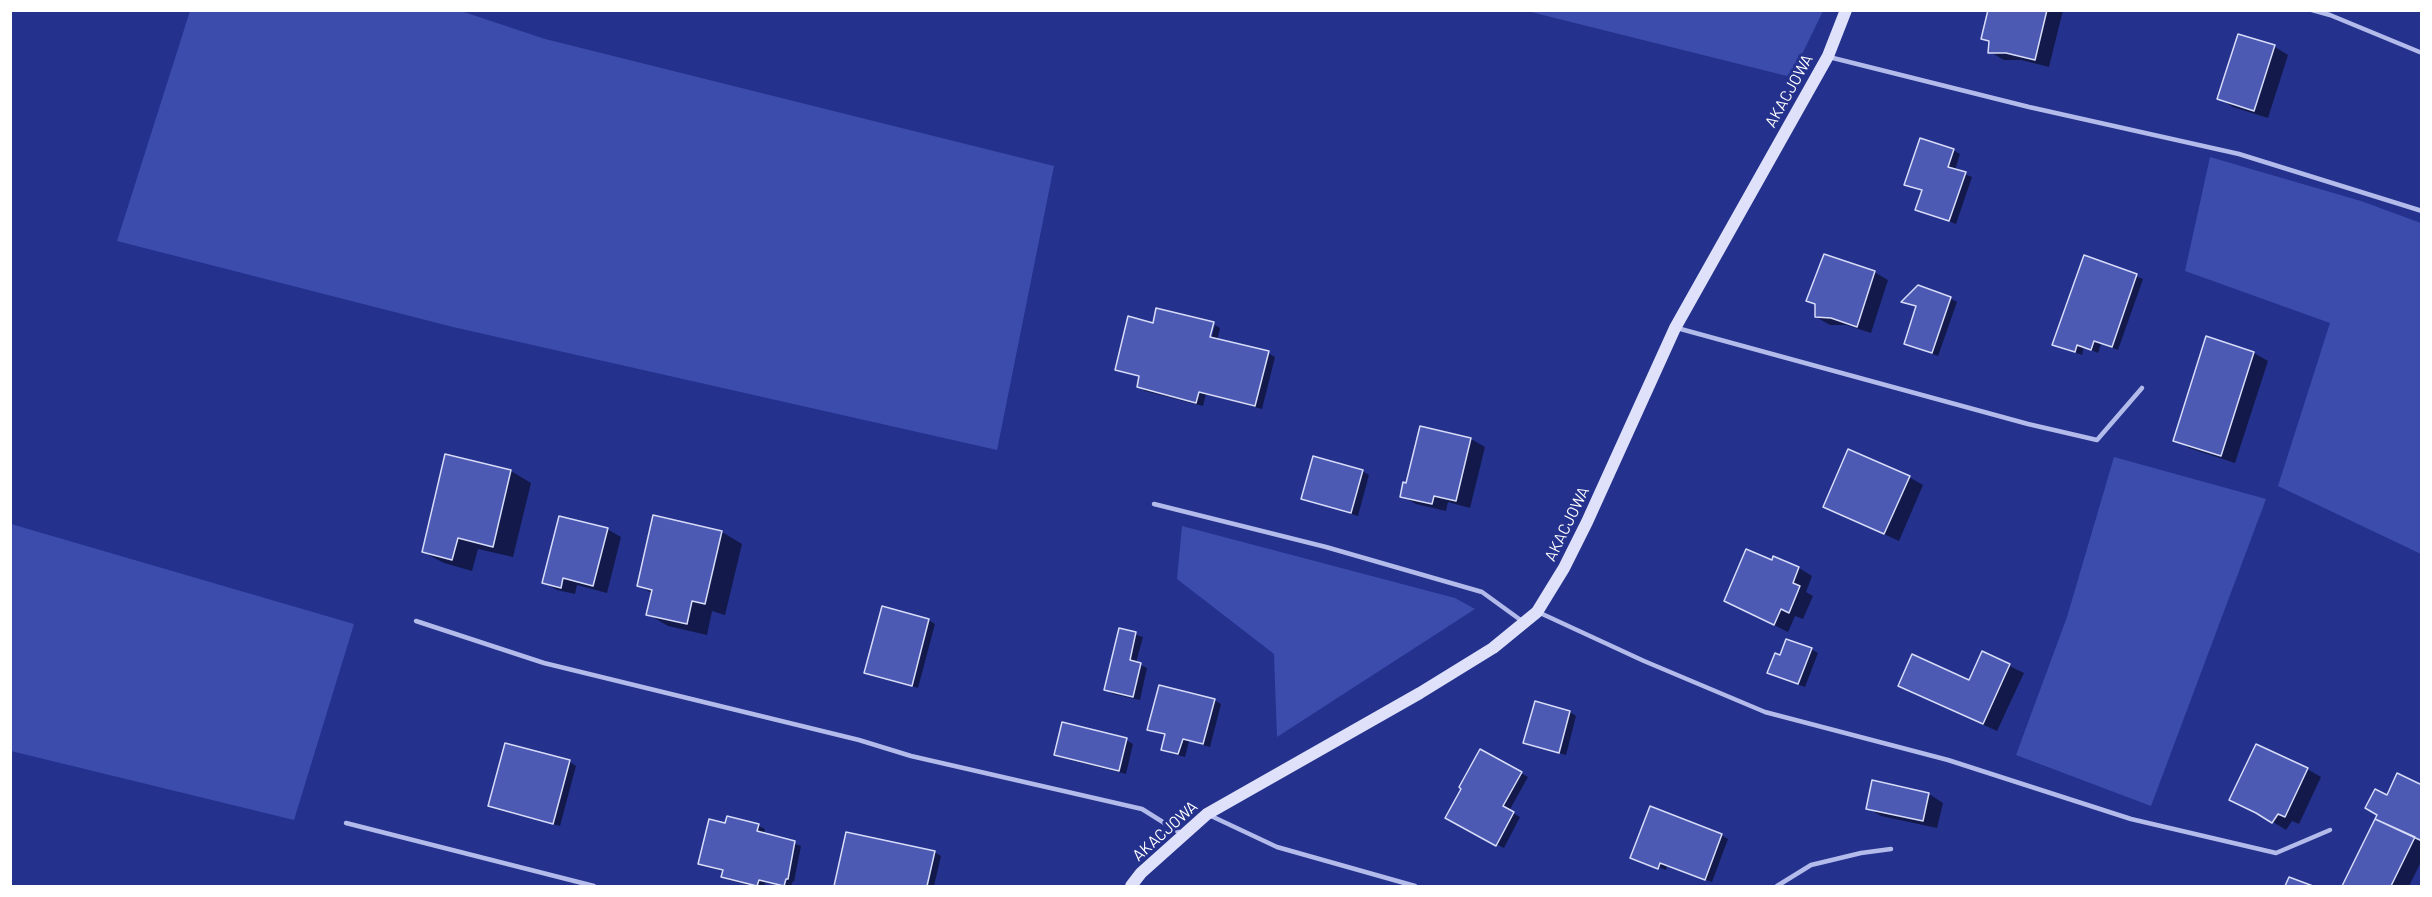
<!DOCTYPE html>
<html>
<head>
<meta charset="utf-8">
<style>
  body { margin:0 }
  #map { position:relative; width:2432px; height:897px; overflow:hidden; background:#24318d; font-family:Barlow,sans-serif }
  canvas { display:block }
  .frame { position:absolute; inset:0; border:12px solid #fff; pointer-events:none }
</style>
</head>
<body>
<div id="map">
<canvas width="2432" height="897"></canvas>
<div class="frame"></div>
</div>
<script>
const ctx = document.querySelector('canvas').getContext('2d');
ctx.lineJoin = 'round';
function fillPath(path, color) {
  ctx.fillStyle = color;
  ctx.fill(path, 'evenodd');
}
function shape(rows) {
  const path = new Path2D();
  for (const r of rows) {
    path.moveTo(r[0], r[1]);
    for (let i = 2; i < r.length; i += 2) path.lineTo(r[i], r[i + 1]);
  }
  return path;
}
function strokePath(path, color, width, dash) {
  ctx.strokeStyle = color;
  ctx.lineWidth = width;
  ctx.lineCap = dash ? 'butt' : 'round';
  ctx.setLineDash(dash || []);
  ctx.stroke(path);
}
function write(font, color, halo, rows, align = 'center') {
  ctx.font = font + ' Barlow,sans-serif';
  ctx.lineWidth = 6;
  ctx.setLineDash([]);
  ctx.textBaseline = 'middle';
  ctx.strokeStyle = halo;
  ctx.fillStyle = color;
  for (const [text, x, y, turn = 0] of rows) {
    ctx.save();
    ctx.translate(x, y);
    ctx.rotate((+turn || 0) * Math.PI / 180);
    ctx.textAlign = isNaN(turn) ? turn : align;
    if (halo) ctx.strokeText(text, 0, 0);
    ctx.fillText(text, 0, 0);
    ctx.restore();
  }
}
const green = shape([
  [190,11,461,11,545,39,1054,166,997,450,453,327,117,241],
  [1527,11,1823,10,1823,11,1791,77],
  [2210,157,2361,201,2421,223,2421,554,2278,486,2330,323,2185,271],
  [2114,457,2266,499,2151,806,2016,755,2067,617],
  [11,524,354,624,294,820,11,751],
  [1182,526,1455,598,1475,609,1277,737,1274,654,1177,579]
]);
const shadow = shape([
  [1990,10,2063,10,2049,67,2021,60,2004,60,1990,52,1990,42,1983,38],
  [2239,36,2275,47,2288,55,2268,118,2233,107,2219,98],
  [1953,150,1960,154,1955,170,1972,177,1956,224,1917,209,1923,191,1906,184],
  [2085,257,2143,279,2118,350,2101,344,2098,353,2084,347,2082,355,2054,344],
  [1874,272,1888,280,1871,333,1846,325,1830,325,1816,317,1816,305,1808,300],
  [1950,298,1957,302,1938,356,1905,343,1918,307,1904,301],
  [1215,325,1220,328,1217,340,1268,353,1275,357,1262,409,1206,394,1203,406,1145,391,1138,387,1141,377,1117,369,1210,344],
  [2207,338,2254,353,2268,361,2235,463,2189,448,2175,440],
  [1421,428,1471,439,1485,447,1470,508,1448,502,1446,511,1416,504,1402,496,1408,485],
  [511,471,531,483,513,557,478,549,472,571,444,563,423,552],
  [1362,471,1369,475,1358,516,1303,499],
  [1909,477,1923,485,1899,541,1825,507],
  [654,517,722,532,742,544,725,615,712,611,707,635,668,626,648,614,653,594,639,586],
  [607,529,621,537,607,593,577,585,575,594,557,590,543,582],
  [1772,562,1799,568,1812,576,1806,592,1813,596,1803,619,1795,616,1788,632,1726,601],
  [929,620,935,624,918,688,872,676,866,672],
  [1121,630,1143,637,1136,663,1147,668,1140,700,1113,694,1106,690],
  [1811,649,1818,653,1805,687,1776,676,1781,656],
  [1983,653,2024,673,1997,731,1914,693,1970,682],
  [1214,700,1221,704,1210,747,1189,741,1185,757,1170,753,1163,749,1166,735,1149,729],
  [1570,712,1576,716,1566,755,1525,743],
  [1126,740,1133,744,1126,774,1062,758,1055,754],
  [506,745,570,762,576,766,560,826,496,809,489,805],
  [1480,751,1528,777,1509,811,1520,817,1504,848,1447,818],
  [2307,769,2321,777,2299,824,2292,821,2286,830,2265,817],
  [2422,787,2422,860,2409,886,2344,886,2379,815],
  [1929,794,1943,803,1937,828,1881,816,1868,808],
  [728,818,759,826,765,829,764,834,801,846,794,882,793,881,791,886,765,883,764,886,753,886,729,880,722,877,724,872,700,863,726,825],
  [847,833,934,852,941,856,934,886,836,886],
  [1721,835,1728,839,1712,882,1667,865,1666,870,1637,859]
]);
const building = shape([
  [1988,10,2047,10,2035,60,2006,53,1988,53,1989,41,1981,39,1988,10],
  [2238,34,2275,45,2254,111,2217,99,2238,34],
  [1920,138,1954,149,1948,167,1966,172,1949,221,1915,210,1922,190,1904,185,1920,138],
  [1824,254,1875,271,1857,327,1831,318,1815,317,1815,304,1806,301,1824,254],
  [2084,255,2137,274,2112,347,2094,341,2091,350,2077,345,2075,352,2052,345,2084,255],
  [1918,285,1951,297,1932,353,1904,344,1916,306,1901,302,1918,285],
  [1156,308,1214,322,1210,337,1269,351,1255,406,1199,392,1196,403,1137,387,1139,376,1115,370,1128,316,1153,323,1156,308],
  [2206,336,2254,352,2221,456,2173,441,2206,336],
  [1420,426,1471,438,1456,501,1434,496,1432,504,1400,497,1403,482,1406,483,1420,426],
  [1848,449,1910,476,1884,534,1823,507,1848,449],
  [445,454,511,470,493,547,458,538,452,560,422,552,445,454],
  [1313,456,1363,470,1351,513,1301,499,1313,456],
  [653,515,722,531,705,604,692,601,687,624,646,615,652,590,637,586,653,515],
  [559,516,608,528,593,586,563,578,561,588,542,583,559,516],
  [1746,549,1772,560,1773,556,1799,567,1793,583,1800,586,1789,613,1781,609,1774,625,1724,601,1746,549],
  [882,606,929,619,912,686,864,673,882,606],
  [1119,628,1136,632,1130,660,1141,663,1133,697,1104,690,1119,628],
  [1786,639,1812,648,1798,684,1767,673,1775,653,1780,655,1786,639],
  [1982,651,2010,664,1983,724,1898,686,1912,654,1969,680,1982,651],
  [1159,685,1215,699,1203,744,1183,739,1178,754,1161,750,1165,734,1147,730,1159,685],
  [1535,701,1570,711,1559,753,1523,743,1535,701],
  [1062,722,1127,738,1119,771,1054,755,1062,722],
  [505,743,570,760,553,824,488,806,505,743],
  [2256,744,2308,768,2285,817,2278,814,2272,823,2256,813,2229,800,2256,744],
  [1480,749,1522,772,1503,806,1514,812,1496,846,1445,818,1461,789,1459,787,1480,749],
  [2397,773,2422,785,2422,841,2375,819,2377,815,2365,808,2375,789,2387,795,2397,773],
  [1872,780,1929,793,1923,821,1866,809,1872,780],
  [1650,806,1722,834,1705,880,1660,863,1658,869,1630,858,1650,806],
  [727,816,759,824,757,831,795,841,788,879,786,879,784,886,759,880,757,886,721,877,723,870,698,864,709,819,725,823,727,816],
  [2375,819,2415,837,2391,886,2342,886,2375,819],
  [846,832,935,851,927,886,834,886,846,832],
  [2289,877,2313,886,2285,886,2289,877]
]);
const lane = shape([
  [2312,10,2330,15,2422,53],
  [1829,57,2029,107,2239,154,2422,211],
  [1677,328,2028,424,2097,440,2142,388],
  [1154,504,1326,547,1482,592,1522,621],
  [1538,612,1644,661,1765,712,1948,760,2131,819,2276,853,2330,830],
  [416,621,544,663,859,740,911,756,1142,809,1182,834],
  [1209,815,1277,847,1415,886],
  [346,823,594,886],
  [1777,886,1811,865,1861,853,1891,849]
]);
const secondary = shape([
  [1131,886,1141,873,1207,814,1420,693,1493,648,1537,612,1564,568,1587,522,1675,328,1828,56,1846,10]
]);
const streetNames = [
  ["AKACJOWA",1789,91,-61],
  ["AKACJOWA",1567,524,-64],
  ["AKACJOWA",1165,831,-42]
];
fillPath(green, '#3c4cac');
fillPath(shadow, '#0007');
fillPath(building, '#4c5ab4');
strokePath(building, '#d7dcf8', 1.5);
strokePath(lane, '#b3bbeb', 4.5);
strokePath(secondary, '#dee1f9', 12);
write('16px', '#fff', '#24318d', streetNames);
</script>
</body>
</html>
